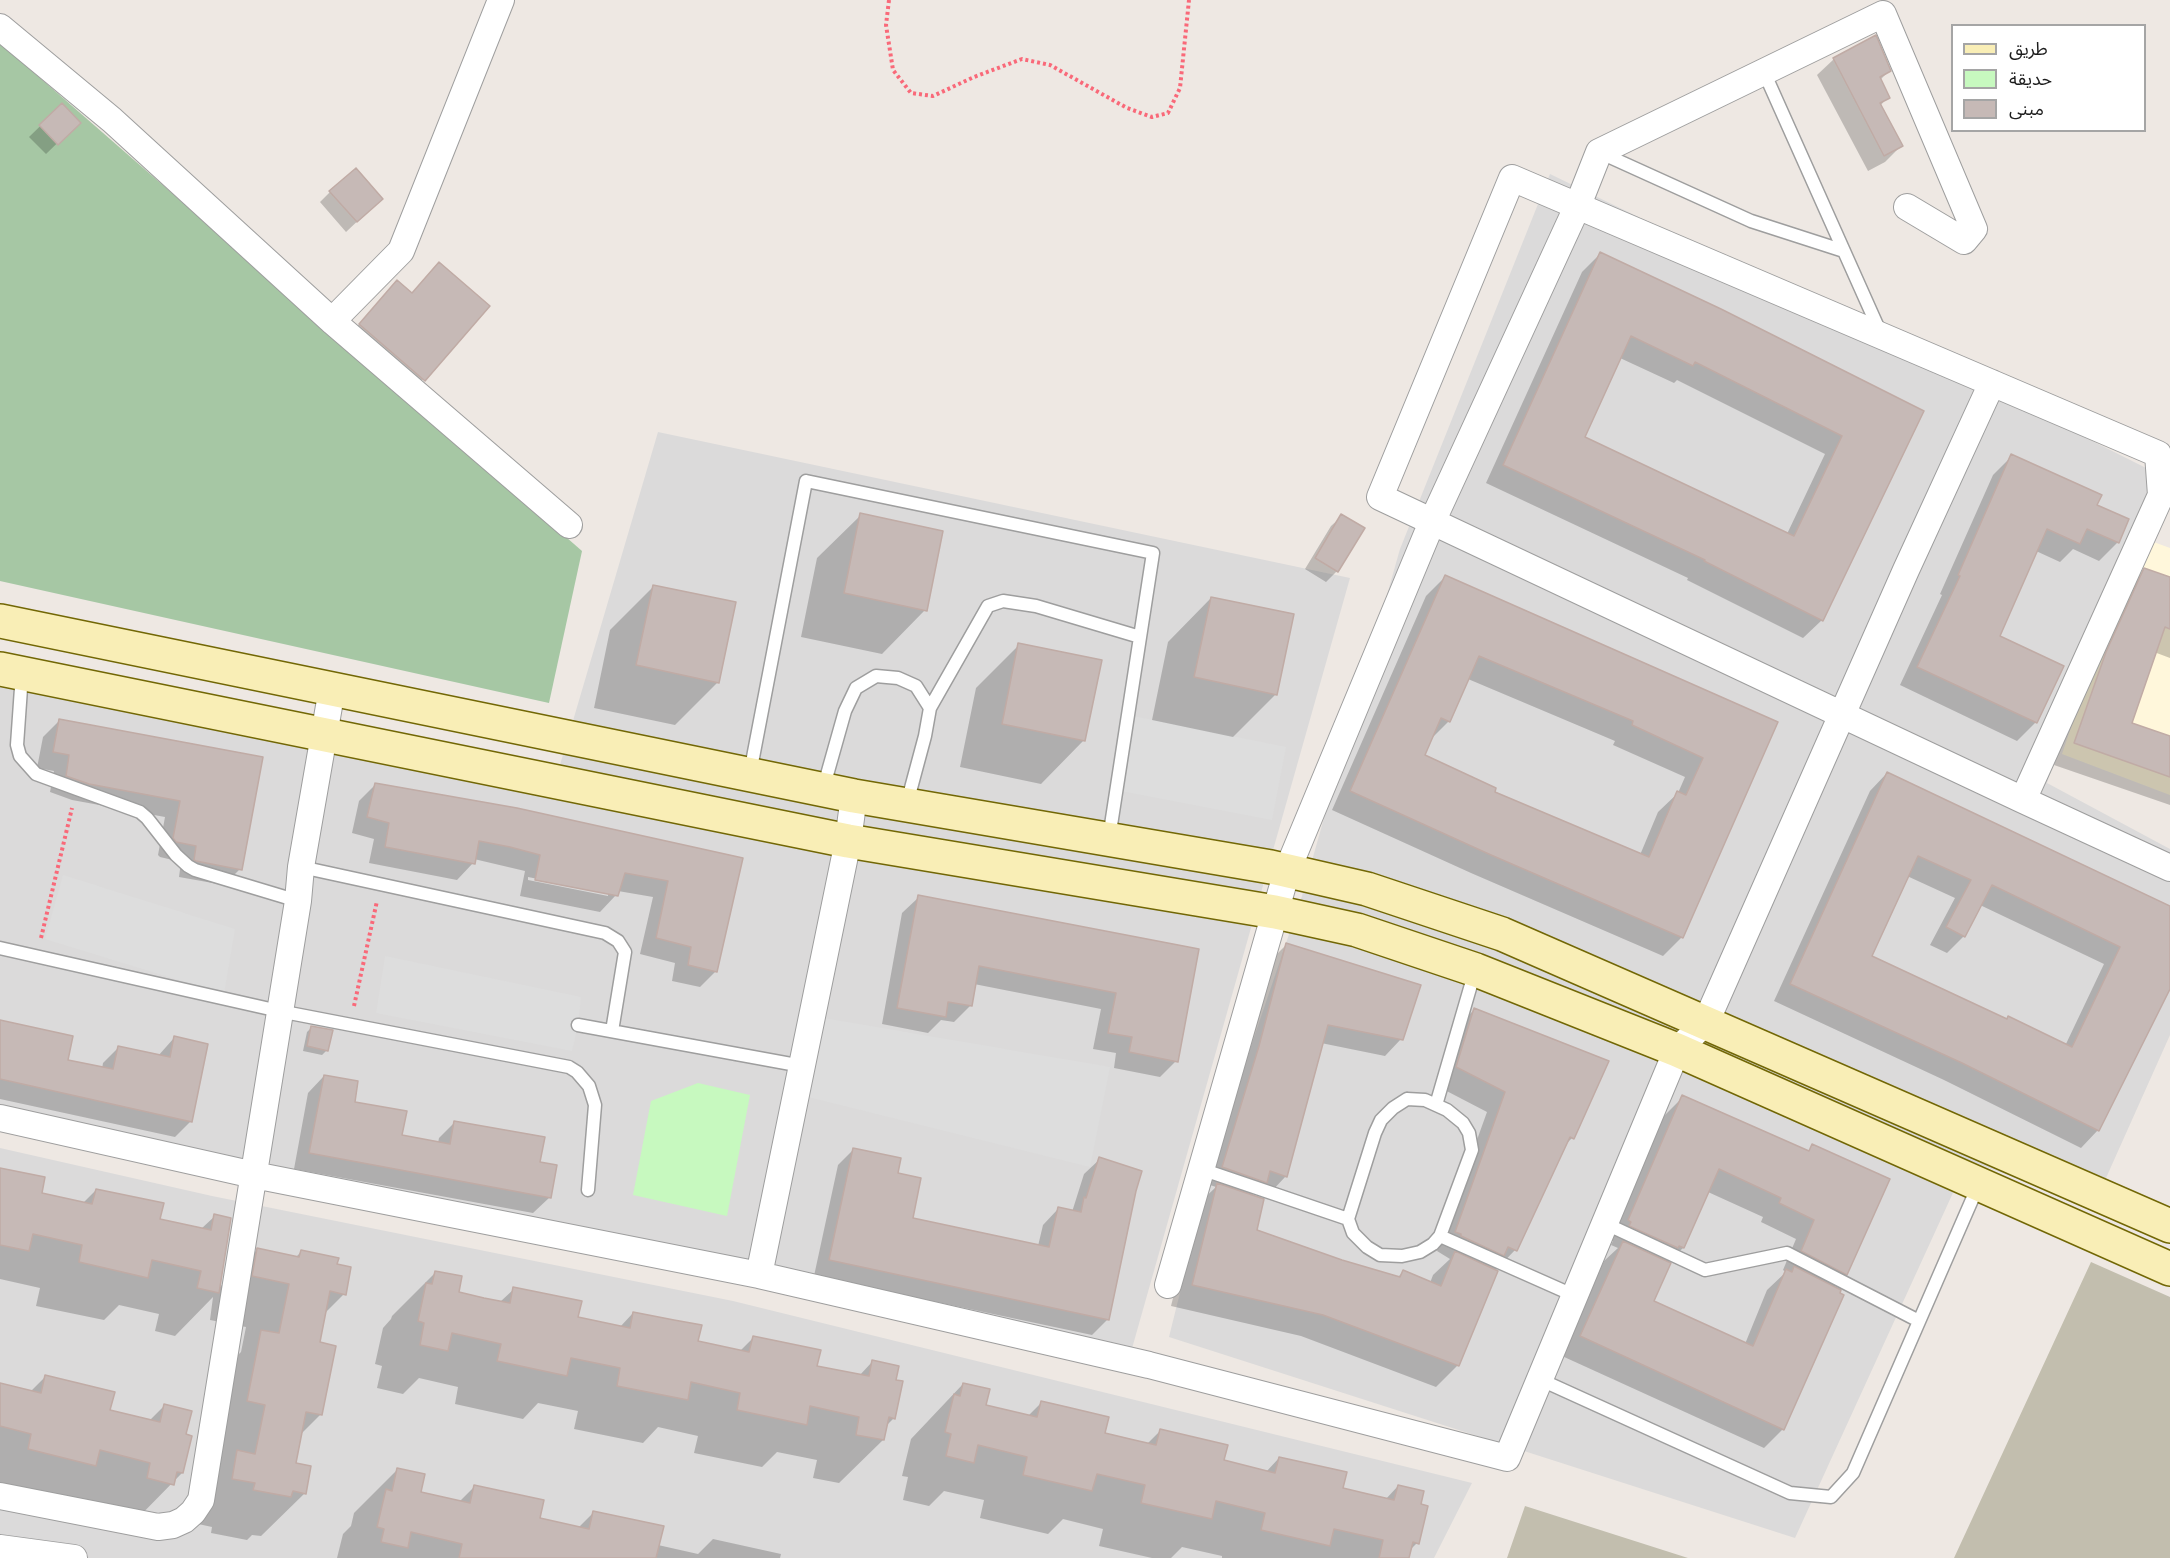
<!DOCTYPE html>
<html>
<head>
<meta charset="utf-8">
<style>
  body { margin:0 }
  #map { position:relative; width:2170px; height:1558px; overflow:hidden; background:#eee8e3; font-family:"Fira Sans","Noto Sans Arabic",sans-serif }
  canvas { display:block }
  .legend { position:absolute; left:1951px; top:24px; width:195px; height:108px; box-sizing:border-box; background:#fff; border:2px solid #a5a5a5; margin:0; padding:8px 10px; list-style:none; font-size:18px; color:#1d1d1d }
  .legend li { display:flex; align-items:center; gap:12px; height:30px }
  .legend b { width:30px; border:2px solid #a5a5a5 }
</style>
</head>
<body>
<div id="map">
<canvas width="2170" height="1558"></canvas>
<ul class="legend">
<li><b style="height:8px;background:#f9eeb6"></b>طريق</li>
<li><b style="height:16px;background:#c7f9bf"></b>حديقة</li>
<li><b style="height:16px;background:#c6b9b6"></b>مبنى</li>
</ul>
</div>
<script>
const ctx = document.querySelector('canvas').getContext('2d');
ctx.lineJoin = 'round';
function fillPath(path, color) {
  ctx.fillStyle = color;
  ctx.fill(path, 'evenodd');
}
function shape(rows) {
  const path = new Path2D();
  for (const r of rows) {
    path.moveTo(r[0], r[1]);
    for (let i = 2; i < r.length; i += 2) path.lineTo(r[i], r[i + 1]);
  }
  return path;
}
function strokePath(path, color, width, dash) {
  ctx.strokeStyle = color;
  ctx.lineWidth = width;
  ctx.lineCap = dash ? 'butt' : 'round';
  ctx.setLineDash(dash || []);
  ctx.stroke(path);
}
const residential = shape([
  [1550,174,1881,335,2154,472,2047,783,2170,849,2170,1035,2093,1207,1968,1160,1795,1538,1169,1337,1214,1155,1302,896,1400,549],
  [658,432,1350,578,1129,1359,0,1122,0,684,552,792],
  [0,1148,212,1196,733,1301,1472,1483,1434,1558,0,1558]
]);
const education = shape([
  [2137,536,2170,548,2170,795,2062,754]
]);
const construction = shape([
  [2091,1262,2170,1297,2170,1558,1954,1558],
  [1525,1506,1688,1558,1507,1558]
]);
const cemetery = shape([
  [0,43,582,551,549,703,0,581]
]);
const park = shape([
  [698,1083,750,1095,727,1216,633,1195,651,1101]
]);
const parking = shape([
  [1128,715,1286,747,1272,820,1116,790],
  [63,875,235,929,224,994,45,939],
  [385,956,581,997,578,1025,572,1051,376,1013],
  [812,1016,1110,1067,1090,1167,796,1094]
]);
const shadow = shape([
  [1834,59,1889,71,1880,80,1888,97,1880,106,1901,146,1885,162,1868,171,1817,75],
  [62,105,78,123,46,154,29,137],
  [330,192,381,199,346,232,320,202],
  [1600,254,1923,411,1822,620,1803,638,1687,580,1688,578,1486,483,1582,272],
  [1620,358,1674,383,1677,380,1825,454,1787,534,1583,438],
  [439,264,488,306,408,396,344,341,397,282,411,294],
  [2012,456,2095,506,2118,542,2099,561,2073,549,2060,562,2036,551,1998,637,2062,667,2036,722,2017,741,1900,685,1942,595,1940,594,1993,475],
  [861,515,925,610,882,654,801,637,817,558],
  [1342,516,1363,529,1337,571,1326,582,1305,569,1331,526],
  [2145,570,2170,579,2170,658,2154,652,2130,724,2170,738,2170,805,2054,765,2085,675,2123,592],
  [1445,577,1776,723,1682,937,1663,956,1471,873,1332,810,1426,596],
  [1468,679,1615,741,1613,745,1685,777,1678,793,1658,812,1640,855,1493,793,1423,756,1430,740,1449,721],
  [653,587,718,682,675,725,594,708,610,630],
  [1211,598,1276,694,1233,737,1152,720,1168,642],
  [1019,645,1084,740,1041,784,960,767,976,688],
  [59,721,261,758,240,869,224,885,179,877,181,862,160,857,158,855,165,817,72,800,50,792,54,771,37,768,43,737],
  [1887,773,2170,908,2170,986,2098,1130,2081,1148,1944,1080,1774,1001,1870,791],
  [1907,876,1955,898,1930,945,1947,953,1964,936,1980,905,2104,964,2065,1046,1870,957],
  [375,785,741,859,716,971,700,987,672,981,675,963,640,954,653,897,618,891,616,895,600,912,520,896,525,871,474,859,473,863,457,880,369,863,374,839,352,833,359,801],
  [528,877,608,893,608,896,528,880],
  [919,897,1197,950,1176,1061,1160,1077,1114,1068,1116,1053,1093,1049,1101,1009,974,984,970,1006,954,1022,941,1020,928,1033,882,1024,902,913],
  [1286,945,1401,1039,1385,1056,1321,1043,1286,1176,1270,1193,1259,1189,1251,1196,1255,1231,1341,1261,1397,1278,1403,1272,1430,1283,1433,1275,1450,1259,1437,1251,1487,1112,1437,1086,1455,1029,1475,1009,1607,1062,1572,1138,1563,1147,1515,1250,1495,1271,1458,1365,1436,1387,1301,1336,1171,1306,1196,1206,1216,1187,1207,1184,1270,961],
  [0,1021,67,1061,102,1069,103,1063,119,1047,158,1056,174,1038,191,1121,175,1137,0,1099],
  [312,1027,327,1050,322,1055,303,1051,307,1032],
  [324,1076,353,1103,400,1136,438,1143,439,1138,455,1122,539,1163,550,1197,533,1213,294,1169,308,1093],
  [1683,1097,1807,1152,1813,1146,1846,1274,1833,1288,1783,1429,1764,1448,1562,1356,1604,1261,1618,1248,1611,1245,1613,1241,1610,1240,1664,1116],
  [1708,1192,1763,1217,1761,1222,1796,1239,1783,1270,1786,1272,1767,1290,1745,1344,1652,1302,1667,1263,1683,1248],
  [854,1149,896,1174,912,1219,1038,1246,1043,1225,1058,1209,1072,1212,1084,1174,1100,1159,1134,1190,1108,1319,1092,1335,814,1276,838,1165],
  [0,1169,40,1194,83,1203,96,1190,158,1220,201,1229,215,1216,219,1288,258,1249,296,1257,301,1252,336,1266,344,1294,324,1314,318,1344,320,1415,300,1435,294,1464,305,1493,261,1536,252,1535,247,1540,211,1533,212,1527,189,1522,218,1472,223,1448,204,1444,218,1375,241,1352,246,1327,210,1320,213,1297,175,1336,155,1331,159,1314,119,1305,104,1320,36,1306,40,1288,0,1279],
  [435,1273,457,1293,500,1302,514,1289,577,1318,620,1327,633,1313,697,1342,740,1351,753,1338,816,1367,859,1376,872,1362,895,1381,894,1418,886,1426,883,1440,839,1483,813,1478,817,1460,777,1452,762,1467,694,1453,698,1436,658,1427,643,1443,574,1429,578,1411,538,1403,523,1419,455,1404,458,1387,419,1378,403,1394,377,1388,382,1366,375,1364,383,1328,391,1319,392,1316],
  [45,1377,109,1411,149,1421,164,1406,185,1435,182,1473,129,1527,108,1506,65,1495,51,1508,0,1496,0,1384,30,1392],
  [963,1384,985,1406,1028,1416,1041,1403,1104,1434,1147,1444,1160,1431,1223,1462,1266,1472,1279,1458,1341,1489,1385,1500,1398,1486,1419,1505,1417,1543,1409,1551,1407,1558,1222,1558,1222,1556,1182,1547,1171,1558,1152,1558,1099,1546,1103,1529,1063,1519,1048,1534,980,1518,984,1500,944,1491,929,1506,903,1500,908,1477,902,1476,911,1439],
  [397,1470,420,1493,459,1502,474,1487,538,1519,578,1528,593,1513,658,1545,698,1554,713,1539,781,1554,780,1558,337,1558,343,1534,351,1526,354,1513]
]);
const building = shape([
  [1876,35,1891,71,1880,77,1890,98,1880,103,1903,146,1884,156,1833,58,1876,35],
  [62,103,81,123,58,145,39,125,62,103],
  [356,168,383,199,357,222,329,191,356,168],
  [1600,252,1721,309,1924,411,1823,621,1704,561,1705,560,1503,465,1600,252],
  [1631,336,1693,366,1695,362,1842,436,1794,536,1585,437,1631,336],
  [439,262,490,306,425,381,359,324,397,280,412,293,439,262],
  [2011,454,2102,495,2097,505,2129,519,2119,543,2087,529,2080,544,2047,529,2000,636,2064,666,2037,723,1917,667,1960,576,1958,575,2011,454],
  [860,513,943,531,927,611,844,593,860,513],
  [1341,514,1365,528,1338,572,1315,558,1341,514],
  [2144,568,2170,577,2170,629,2165,627,2132,723,2170,736,2170,777,2074,743,2106,652,2144,568],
  [1445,575,1778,722,1683,938,1491,855,1350,791,1445,575],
  [1479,656,1633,721,1632,725,1703,758,1686,795,1677,791,1649,857,1495,792,1496,788,1425,755,1441,718,1450,722,1479,656],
  [653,585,736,602,719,683,636,665,653,585],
  [1211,597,1294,614,1277,695,1194,677,1211,597],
  [1018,643,1102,660,1085,741,1002,724,1018,643],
  [59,719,263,757,242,870,196,861,194,860,196,846,176,842,173,838,180,801,89,784,66,776,69,755,53,752,59,719],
  [1887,772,2170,906,2170,989,2099,1131,1962,1063,1790,984,1887,772],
  [1918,856,1971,880,1946,927,1965,937,1992,885,2120,947,2072,1047,2008,1016,2007,1019,1872,956,1918,856],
  [375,783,517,808,743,858,717,972,688,965,691,947,656,938,668,881,625,873,618,896,535,880,540,855,510,847,479,841,475,864,385,847,389,823,367,817,375,783],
  [918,895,1199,949,1178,1062,1129,1052,1132,1037,1108,1033,1116,993,979,966,972,1006,948,1002,946,1017,897,1008,918,895],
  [1286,943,1421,985,1403,1040,1328,1025,1287,1177,1270,1171,1267,1183,1222,1167,1259,1046,1286,943],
  [1474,1008,1609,1061,1574,1139,1570,1137,1517,1251,1508,1247,1504,1256,1461,1236,1461,1234,1455,1232,1505,1092,1456,1067,1474,1008],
  [0,1020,73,1036,68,1060,113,1069,118,1046,170,1057,174,1036,208,1044,192,1122,0,1079,0,1020],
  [311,1026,333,1030,328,1051,307,1046,311,1026],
  [324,1075,358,1081,355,1102,407,1111,402,1135,450,1144,454,1121,545,1137,540,1162,557,1165,551,1198,309,1153,324,1075],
  [1682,1095,1809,1151,1812,1144,1890,1179,1847,1275,1801,1251,1814,1220,1779,1203,1781,1198,1719,1169,1684,1248,1679,1246,1678,1248,1629,1226,1631,1222,1628,1220,1682,1095],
  [853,1148,901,1158,898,1173,921,1178,913,1218,1049,1247,1058,1207,1081,1212,1084,1197,1086,1198,1099,1157,1142,1171,1136,1191,1109,1320,829,1260,853,1148],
  [0,1168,45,1177,42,1193,92,1204,96,1189,164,1203,160,1219,211,1230,214,1214,231,1218,219,1293,197,1288,201,1271,152,1260,148,1278,79,1262,82,1245,33,1234,29,1251,0,1245,0,1168],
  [1217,1183,1264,1199,1257,1230,1342,1260,1400,1277,1403,1270,1441,1286,1455,1251,1498,1271,1459,1366,1323,1315,1192,1285,1217,1183],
  [1623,1241,1671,1263,1654,1301,1753,1346,1786,1269,1792,1272,1794,1266,1841,1290,1840,1293,1844,1295,1784,1430,1580,1336,1623,1241],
  [257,1248,299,1257,301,1250,339,1258,337,1264,351,1267,346,1295,330,1291,320,1342,336,1346,322,1415,306,1412,296,1463,311,1466,306,1494,293,1491,291,1497,253,1490,255,1483,232,1479,237,1450,255,1454,265,1405,247,1401,261,1330,279,1333,289,1284,252,1276,257,1248],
  [435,1271,462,1276,459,1292,484,1298,510,1303,513,1287,582,1301,578,1317,630,1328,633,1312,674,1320,702,1325,698,1341,749,1352,753,1336,821,1350,817,1366,869,1376,872,1360,899,1366,896,1380,903,1381,895,1419,889,1417,884,1440,856,1435,859,1417,810,1406,807,1425,737,1410,740,1393,691,1382,688,1400,617,1386,620,1368,571,1358,567,1376,497,1361,501,1344,452,1333,448,1351,420,1345,424,1323,418,1321,426,1283,432,1284,435,1271],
  [45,1375,115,1392,110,1410,160,1422,164,1404,192,1411,186,1434,192,1436,183,1473,177,1472,174,1485,147,1478,150,1463,100,1450,96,1466,28,1449,31,1434,0,1426,0,1383,41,1393,45,1375],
  [963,1383,990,1389,986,1405,1037,1417,1041,1401,1067,1407,1109,1417,1105,1433,1130,1439,1156,1445,1160,1429,1228,1445,1224,1460,1275,1473,1279,1457,1347,1472,1343,1488,1368,1494,1394,1500,1398,1485,1424,1491,1421,1504,1428,1506,1419,1544,1413,1542,1409,1558,1379,1558,1383,1540,1334,1529,1330,1546,1261,1530,1265,1513,1216,1501,1212,1519,1141,1503,1145,1485,1097,1474,1092,1491,1023,1475,1027,1457,978,1445,974,1463,946,1456,951,1434,945,1432,954,1394,960,1396,963,1383],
  [397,1468,425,1474,421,1492,470,1503,474,1485,544,1500,540,1518,589,1529,593,1511,664,1526,656,1558,459,1558,462,1544,411,1532,408,1548,381,1542,384,1529,377,1527,386,1489,392,1491,397,1468]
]);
const path = shape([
  [889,0,886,25,893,70,911,93,933,96,974,77,1022,59,1050,65,1127,108,1152,117,1168,113,1180,88,1189,0],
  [41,938,72,808],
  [354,1006,377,901]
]);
const lane = shape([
  [1764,72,1881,334],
  [1601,153,1751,221,1844,251],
  [22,674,17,745,20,756,36,774,140,812,147,818,176,855,188,866,195,870,298,901],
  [930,708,988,606,1003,601,1036,606,1140,637],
  [750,773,806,481,1153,553,1109,838],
  [823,789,845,711,856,688,876,676,898,678,916,686,930,708,925,736,907,803],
  [301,867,605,933,618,941,625,952,612,1031],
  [0,948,279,1011,569,1067,577,1072,589,1086,595,1105,588,1190],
  [578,1025,802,1066],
  [1407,1099,1425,1100,1447,1110,1463,1123,1469,1133,1472,1150,1440,1236,1433,1244,1420,1252,1402,1256,1380,1255,1367,1247,1353,1233,1348,1219,1375,1133,1381,1120,1393,1108,1407,1099],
  [1436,1105,1475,971],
  [1201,1169,1348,1219],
  [1604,1223,1705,1270,1787,1253,1919,1321],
  [1440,1236,1573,1295],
  [1539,1379,1790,1493,1831,1497,1853,1473,1978,1186]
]);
const street = shape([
  [0,27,112,120,332,321,569,525],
  [332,321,401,251,501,0],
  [2023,800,2161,495,2158,454,1512,178,1380,497,2023,800,2170,868],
  [0,1118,254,1175,759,1275,1149,1365,1507,1458,1677,1050,1706,1022,1906,570,1992,383],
  [759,1275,848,841,854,796],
  [1168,1285,1287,871,1432,522,1578,205,1599,152,1883,14,1974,229,1964,241,1907,207],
  [0,1496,158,1527,173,1525,184,1520,193,1512,201,1500,298,901,301,867,332,689],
  [0,1548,74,1558]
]);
const secondary = shape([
  [0,621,854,796,1271,867,1367,889,1502,934,2170,1226],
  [0,669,848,841,1275,912,1357,930,1476,970,1677,1050,2170,1269]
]);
fillPath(residential, '#dbdada');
fillPath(education, '#fff7db');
fillPath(construction, '#c2beae');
fillPath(cemetery, '#a6c7a4');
fillPath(park, '#c7f9bf');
fillPath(parking, '#ddd');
fillPath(shadow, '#0003');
fillPath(building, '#c6b9b6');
strokePath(building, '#c0aba5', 1.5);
strokePath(lane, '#9e9e9e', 15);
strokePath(street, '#9e9e9e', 28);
strokePath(secondary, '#726705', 36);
strokePath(path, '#f96979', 4, [3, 3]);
strokePath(lane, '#fff', 12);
strokePath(street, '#fff', 26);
strokePath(secondary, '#f9eeb6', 33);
</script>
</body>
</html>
